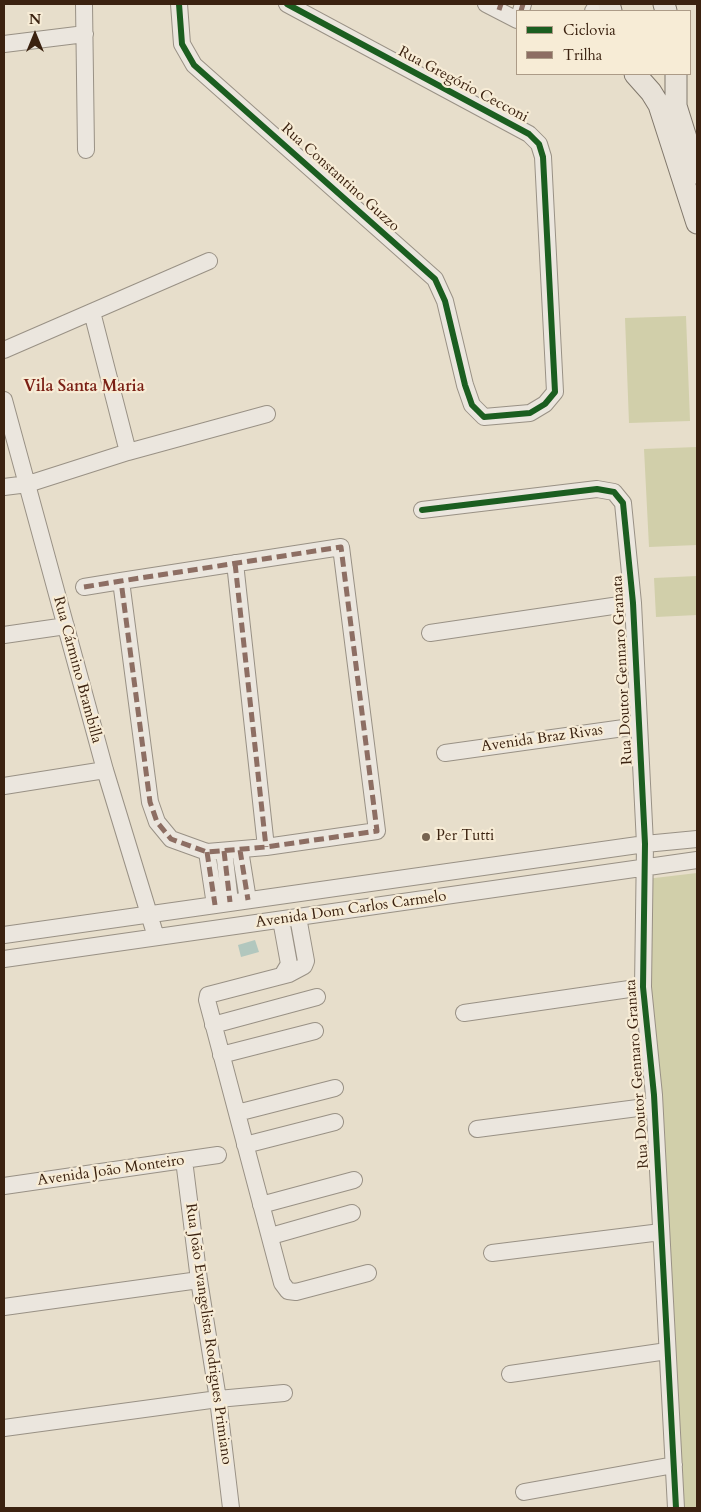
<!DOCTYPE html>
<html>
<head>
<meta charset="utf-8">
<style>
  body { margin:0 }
  #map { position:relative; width:701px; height:1512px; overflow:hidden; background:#e7decb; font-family:Cardo,serif }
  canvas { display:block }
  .frame { position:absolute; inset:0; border:5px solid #3b2210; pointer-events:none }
  .legend { position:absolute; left:516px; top:10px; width:175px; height:65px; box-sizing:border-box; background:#f7ecd6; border:1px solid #ac9b87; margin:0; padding:6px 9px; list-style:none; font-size:15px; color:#3b2210 }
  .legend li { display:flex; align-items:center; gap:10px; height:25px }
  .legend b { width:25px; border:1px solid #ac9b87 }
  .north { position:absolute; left:10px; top:10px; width:50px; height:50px; -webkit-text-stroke:4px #f7ecd6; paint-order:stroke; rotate:0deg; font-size:14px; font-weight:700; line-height:20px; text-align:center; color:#3b2210 }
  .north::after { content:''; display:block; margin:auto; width:18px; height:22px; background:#3b2210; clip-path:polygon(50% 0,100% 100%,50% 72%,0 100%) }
</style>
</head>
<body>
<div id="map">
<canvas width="701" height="1512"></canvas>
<div class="frame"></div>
<ul class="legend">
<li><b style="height:6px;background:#1b5e20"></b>Ciclovia</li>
<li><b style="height:6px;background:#8d6e63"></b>Trilha</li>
</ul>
<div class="north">N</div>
</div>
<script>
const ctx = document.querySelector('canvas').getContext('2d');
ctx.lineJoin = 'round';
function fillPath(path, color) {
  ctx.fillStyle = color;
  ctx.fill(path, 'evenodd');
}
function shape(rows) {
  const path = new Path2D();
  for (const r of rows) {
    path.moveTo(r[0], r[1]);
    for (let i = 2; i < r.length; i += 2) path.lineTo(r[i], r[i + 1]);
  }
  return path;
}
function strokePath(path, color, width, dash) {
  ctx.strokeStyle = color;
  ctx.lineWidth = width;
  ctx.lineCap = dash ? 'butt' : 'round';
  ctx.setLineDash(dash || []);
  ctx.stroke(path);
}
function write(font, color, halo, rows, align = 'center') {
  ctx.font = font + ' Cardo,serif';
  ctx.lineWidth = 4.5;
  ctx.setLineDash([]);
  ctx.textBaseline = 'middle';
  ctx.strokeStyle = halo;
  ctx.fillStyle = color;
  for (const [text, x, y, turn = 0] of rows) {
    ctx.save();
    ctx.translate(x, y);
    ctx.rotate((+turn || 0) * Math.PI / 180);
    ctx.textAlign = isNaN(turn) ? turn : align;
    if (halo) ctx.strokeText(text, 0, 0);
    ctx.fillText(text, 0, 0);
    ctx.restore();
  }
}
const green = shape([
  [686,316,690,421,629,423,625,318],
  [697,447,697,545,649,547,644,449],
  [697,576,697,615,656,617,654,578],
  [697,873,697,1508,677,1508,646,879]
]);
const water = shape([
  [255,940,259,952,241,957,238,945]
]);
const minor = shape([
  [84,4,86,150],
  [179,4,182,44,194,65,435,279,445,301,465,385,472,405,484,417,530,413,545,404,555,392,543,157,539,144,529,134,287,4],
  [486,4,517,20],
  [521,11,523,4],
  [593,11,599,4],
  [4,44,85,34],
  [92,312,128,452],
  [4,350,209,261],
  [4,400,105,770,156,937],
  [4,487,28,484,128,452,267,414],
  [422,510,597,489,614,492,623,503,633,603,645,844,643,987,654,1095,676,1508],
  [235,563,266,847],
  [84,587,121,581,341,547,377,831,266,847,207,852,171,839,157,822,150,802,121,581],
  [430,633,633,603],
  [4,635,66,626],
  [445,753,638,726],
  [4,786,105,770],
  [240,850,248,900],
  [224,851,230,902],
  [207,852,215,905],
  [298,917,306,961,304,966,289,974,212,994,208,995,207,1000,282,1283,288,1291,296,1292,368,1273],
  [281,920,289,964,283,974],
  [4,935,645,844,697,839],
  [4,959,697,860],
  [464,1013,643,987],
  [213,1025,317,997],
  [221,1055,315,1031],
  [237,1113,335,1088],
  [477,1129,653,1106],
  [245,1145,335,1122],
  [184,1160,199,1280,218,1399,231,1508],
  [4,1186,218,1155],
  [261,1205,354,1180],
  [271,1236,352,1213],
  [492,1253,661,1232],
  [4,1307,199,1280],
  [510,1374,667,1351],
  [4,1428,218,1399,284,1393],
  [524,1492,674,1465]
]);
const major = shape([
  [609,4,611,11],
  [664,4,666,11],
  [635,74,651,92,659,105,697,223],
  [676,74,676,106,697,173]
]);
const quiet = shape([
  [499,10,501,4],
  [521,11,523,4],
  [235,563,266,847],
  [84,587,121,581,341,547,377,831,266,847,207,852,171,839,157,822,150,802,121,581],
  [240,850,248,900],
  [224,851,230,902],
  [207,852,215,905]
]);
const cycleway = shape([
  [179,4,182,44,194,65,435,279,445,301,465,385,472,405,484,417,530,413,545,404,555,392,543,157,539,144,529,134,287,4],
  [422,510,597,489,614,492,623,503,633,603,645,844,643,987,654,1095,676,1508]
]);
const markers = [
  [426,837,5,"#776451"]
];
const streetNames = [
  ["Rua Gregório Cecconi",463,85,28],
  ["Rua Constantino Guzzo",340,178,42],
  ["Rua Cármino Brambilla",77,670,75],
  ["Rua Doutor Gennaro Granata",623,670,-93],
  ["Avenida Braz Rivas",542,739,-8],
  ["Avenida Dom Carlos Carmelo",351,910,-8],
  ["Rua Doutor Gennaro Granata",638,1074,-94],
  ["Avenida João Monteiro",111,1171,-8],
  ["Rua João Evangelista Rodrigues Primiano",208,1334,82]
];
const poiNames = [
  ["Per Tutti",436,837]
];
const neighbourhoodNames = [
  ["Vila Santa Maria",84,387]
];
fillPath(green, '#d1cfaa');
fillPath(water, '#b2c7be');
strokePath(minor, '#999185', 18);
strokePath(major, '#81786c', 23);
strokePath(minor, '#ebe6de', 16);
strokePath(major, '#e8e2d8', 21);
strokePath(quiet, '#8d6e63', 5, [10, 5]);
strokePath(cycleway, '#1b5e20', 6);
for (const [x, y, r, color] of markers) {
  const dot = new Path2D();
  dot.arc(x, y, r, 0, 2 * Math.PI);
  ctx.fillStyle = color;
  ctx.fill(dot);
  strokePath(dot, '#f7ecd6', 2);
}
write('15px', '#3b2210', '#f7ecd6', streetNames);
write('15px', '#3b2210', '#f7ecd6', poiNames, 'left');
write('bold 16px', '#7a1f14', '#f7ecd6', neighbourhoodNames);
</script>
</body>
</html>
